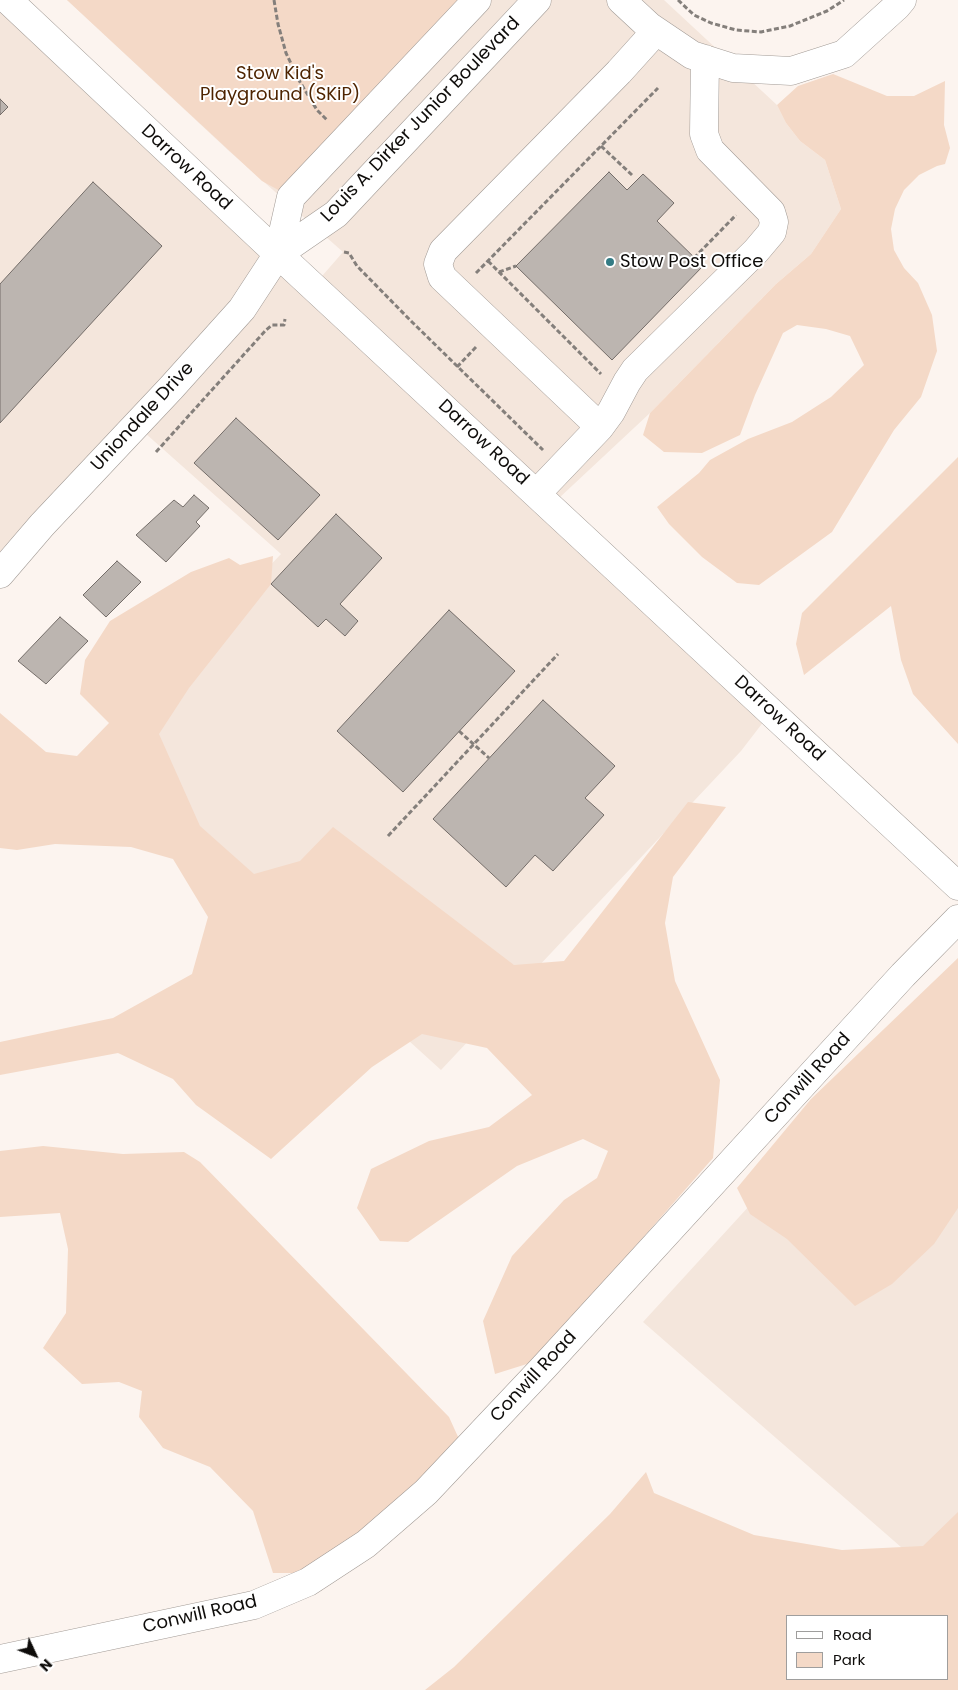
<!DOCTYPE html>
<html>
<head>
<meta charset="utf-8">
<style>
  body { margin:0 }
  #map { position:relative; width:958px; height:1690px; overflow:hidden; background:#fcf4ef; font-family:Poppins,sans-serif }
  canvas { display:block }
  .legend { position:absolute; left:786px; top:1615px; width:162px; height:65px; box-sizing:border-box; background:#fff; border:1px solid #9f9e9d; margin:0; padding:6px 9px; list-style:none; font-size:15px; color:#0e0c0a }
  .legend li { display:flex; align-items:center; gap:10px; height:25px }
  .legend b { width:25px; border:1px solid #9f9e9d }
  .north { position:absolute; left:10px; top:1630px; width:50px; height:50px; -webkit-text-stroke:4px #fff; paint-order:stroke; rotate:133deg; font-size:14px; font-weight:700; line-height:20px; text-align:center; color:#0e0c0a }
  .north::after { content:''; display:block; margin:auto; width:18px; height:22px; background:#0e0c0a; clip-path:polygon(50% 0,100% 100%,50% 72%,0 100%) }
</style>
</head>
<body>
<div id="map">
<canvas width="958" height="1690"></canvas>
<ul class="legend">
<li><b style="height:6px;background:#fff"></b>Road</li>
<li><b style="height:14px;background:#f4d9c7"></b>Park</li>
</ul>
<div class="north">N</div>
</div>
<script>
const ctx = document.querySelector('canvas').getContext('2d');
ctx.lineJoin = 'round';
function fillPath(path, color) {
  ctx.fillStyle = color;
  ctx.fill(path, 'evenodd');
}
function shape(rows) {
  const path = new Path2D();
  for (const r of rows) {
    path.moveTo(r[0], r[1]);
    for (let i = 2; i < r.length; i += 2) path.lineTo(r[i], r[i + 1]);
  }
  return path;
}
function strokePath(path, color, width, dash) {
  ctx.strokeStyle = color;
  ctx.lineWidth = width;
  ctx.lineCap = dash ? 'butt' : 'round';
  ctx.setLineDash(dash || []);
  ctx.stroke(path);
}
function write(font, color, halo, rows, align = 'center') {
  ctx.font = font + ' Poppins,sans-serif';
  ctx.lineWidth = 4;
  ctx.setLineDash([]);
  ctx.textBaseline = 'middle';
  ctx.strokeStyle = halo;
  ctx.fillStyle = color;
  for (const [text, x, y, turn = 0] of rows) {
    ctx.save();
    ctx.translate(x, y);
    ctx.rotate((+turn || 0) * Math.PI / 180);
    ctx.textAlign = isNaN(turn) ? turn : align;
    if (halo) ctx.strokeText(text, 0, 0);
    ctx.fillText(text, 0, 0);
    ctx.restore();
  }
}
const built = shape([
  [67,0,664,0,777,105,786,123,800,141,825,160,841,209,811,254,776,284,650,413,558,499,316,283,343,252,229,151],
  [0,5,269,254,238,305,0,563],
  [278,254,771,712,741,751,441,1070,92,753,281,554,136,425],
  [783,1169,958,1177,958,1517,917,1561,643,1322]
]);
const green = shape([
  [67,0,476,0,291,197,262,181],
  [833,74,887,96,914,96,945,81,944,125,950,148,945,164,937,166,919,175,904,190,895,209,891,229,894,250,904,268,918,283,932,315,937,351,921,397,894,430,832,532,759,585,737,583,702,557,669,524,657,507,699,473,710,460,748,439,792,422,831,397,864,365,850,336,826,329,797,325,783,333,755,395,740,435,702,453,664,452,643,435,650,413,776,284,811,254,841,209,825,160,800,141,786,123,777,105,798,86],
  [958,457,958,744,913,694,901,660,891,606,804,675,796,644,802,613],
  [273,556,271,584,189,688,159,734,200,826,254,874,300,861,333,827,514,965,564,961,688,802,726,807,673,877,665,923,675,981,720,1080,713,1158,574,1316,530,1363,495,1374,483,1321,512,1256,564,1200,597,1178,608,1151,583,1139,517,1166,408,1242,380,1241,357,1208,371,1169,429,1141,489,1127,532,1095,487,1048,422,1034,372,1067,271,1159,196,1105,173,1079,118,1053,0,1075,0,1042,113,1018,192,974,208,917,173,859,131,847,55,844,17,850,0,848,0,713,46,752,77,756,109,723,80,694,85,660,110,621,191,572,229,558,240,565],
  [958,958,958,1208,934,1244,892,1284,855,1306,787,1239,750,1214,737,1188,811,1099],
  [43,1146,123,1154,184,1152,200,1162,449,1417,459,1439,379,1522,327,1556,296,1573,273,1573,253,1511,210,1467,163,1448,139,1417,142,1391,119,1382,82,1384,43,1348,66,1313,68,1249,60,1213,0,1217,0,1151],
  [646,1472,654,1493,754,1535,842,1550,923,1546,958,1512,958,1690,425,1690,454,1667,610,1514],
  [787,1616,947,1616,947,1679,787,1679]
]);
const building = shape([
  [0,99,8,107,0,115,0,99],
  [609,172,627,190,643,174,674,203,657,221,703,266,612,360,516,266,609,172],
  [93,182,162,246,0,423,0,284,93,182],
  [236,418,320,495,278,540,194,463,236,418],
  [194,495,209,508,196,522,200,526,166,562,136,535,174,500,183,507,194,495],
  [336,514,382,558,340,604,358,621,345,636,326,619,318,627,271,584,336,514],
  [117,561,141,582,106,617,83,595,117,561],
  [449,610,515,671,403,792,337,731,449,610],
  [60,617,88,641,46,684,18,661,60,617],
  [543,700,615,766,585,798,604,815,553,871,535,855,506,887,433,819,543,700]
]);
const path = shape([
  [274,0,278,24,286,53,300,82,317,110,327,120],
  [678,0,694,15,711,23,736,30,761,32,790,26,827,11,844,0],
  [601,146,632,175],
  [344,252,349,253,357,266,412,322,543,450],
  [694,258,736,215],
  [488,261,601,374],
  [499,272,516,266],
  [476,273,658,88],
  [457,367,477,346],
  [156,452,266,330,272,325,284,325,285,319],
  [459,731,489,758],
  [388,836,558,654]
]);
const minor = shape([
  [621,0,649,26,692,55,733,68,791,71,844,54,897,6,902,0],
  [278,254,336,214,537,0],
  [600,427,611,412,627,382,635,370,756,251,772,232,774,222,771,212,710,150,704,134,705,59],
  [537,493,600,427,442,277,438,264,443,251,619,72,656,31],
  [0,574,42,525,171,388,242,309,278,254,291,197,477,0],
  [0,1659,254,1605,308,1582,366,1544,426,1492,544,1367,903,975,958,919]
]);
const major = shape([
  [8,0,278,254,958,886]
]);
const markers = [
  [610,262,5,"#337b84"]
];
const parkNames = [
  ["Stow Kid's",280,74],
  ["Playground (SKiP)",280,95]
];
const streetNames = [
  ["Louis A. Dirker Junior Boulevard",421,120,-46],
  ["Darrow Road",186,168,43],
  ["Uniondale Drive",143,417,-47],
  ["Darrow Road",483,443,43],
  ["Darrow Road",779,719,43],
  ["Conwill Road",808,1079,-47],
  ["Conwill Road",534,1377,-47],
  ["Conwill Road",200,1615,-13]
];
const poiNames = [
  ["Stow Post Office",620,262]
];
fillPath(built, '#f4e6dc');
fillPath(green, '#f4d9c7');
fillPath(building, '#bcb5b0');
strokePath(building, '#746d69', 1);
strokePath(minor, '#a29b96', 29);
strokePath(major, '#a29b96', 29);
strokePath(path, '#847f7b', 3, [5, 2.5]);
strokePath(minor, '#fff', 28);
strokePath(major, '#fff', 28);
for (const [x, y, r, color] of markers) {
  const dot = new Path2D();
  dot.arc(x, y, r, 0, 2 * Math.PI);
  ctx.fillStyle = color;
  ctx.fill(dot);
  strokePath(dot, '#fff', 2);
}
write('18px', '#4e2400', '#fff', parkNames);
write('18px', '#0e0c0a', '#fff', streetNames);
write('18px', '#0e0c0a', '#fff', poiNames, 'left');
</script>
</body>
</html>
